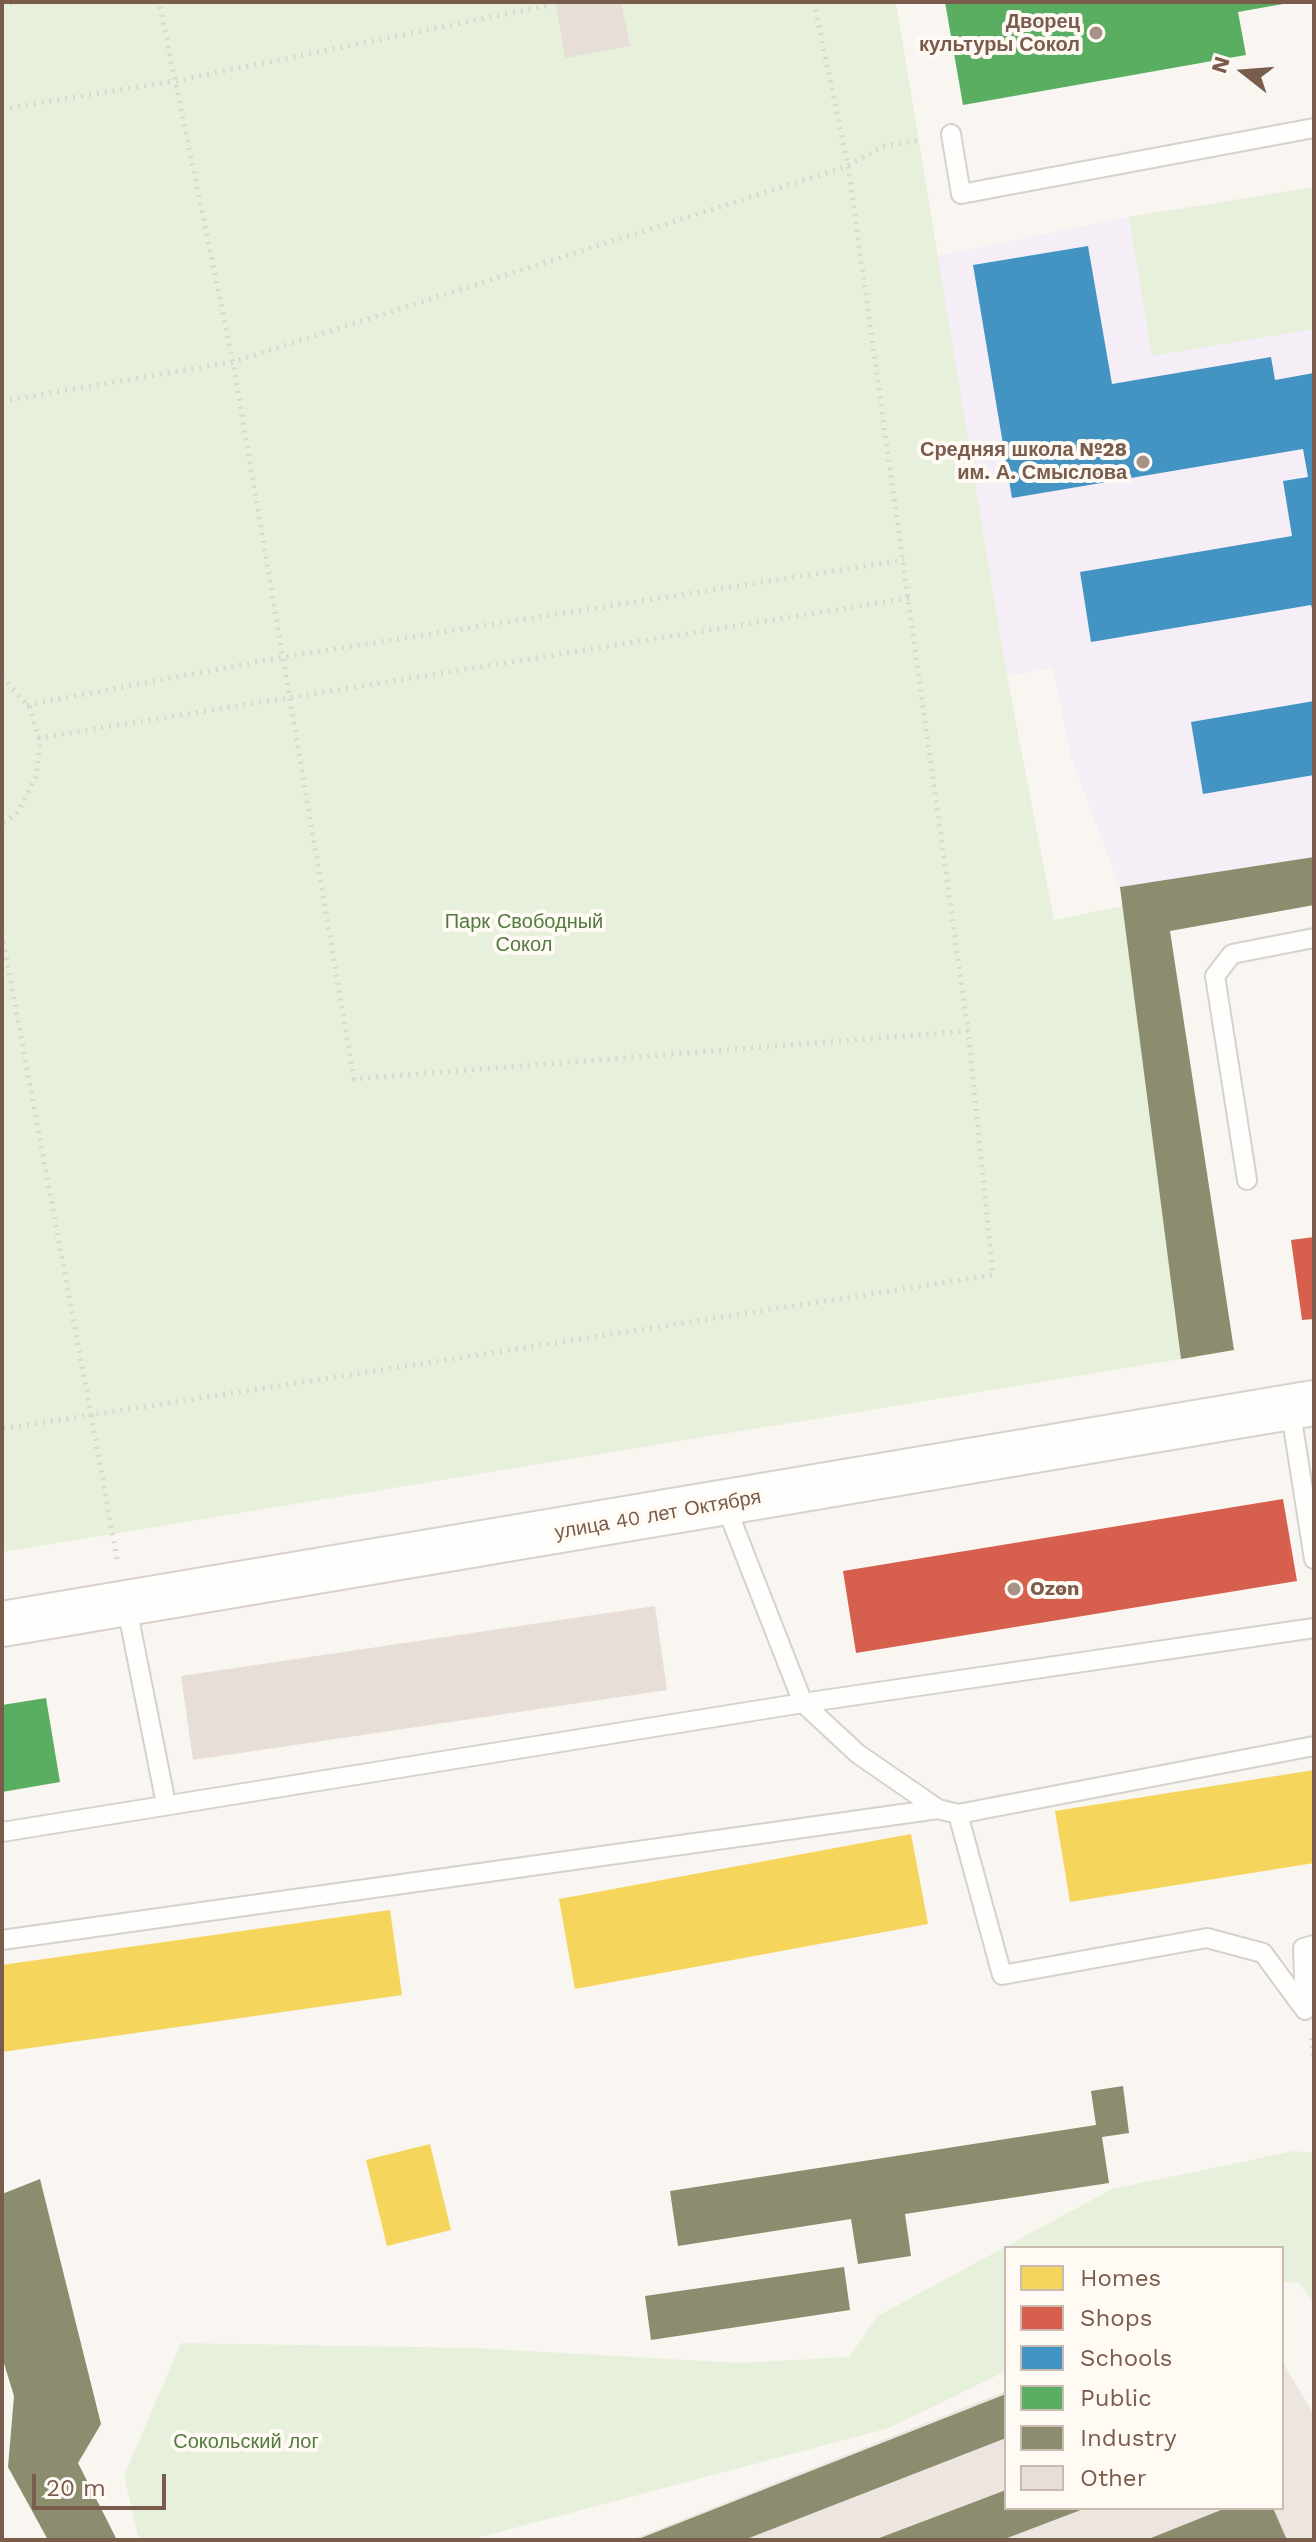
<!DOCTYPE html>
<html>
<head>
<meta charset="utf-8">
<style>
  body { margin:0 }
  #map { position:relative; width:1316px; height:2542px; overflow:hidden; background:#f9f5f0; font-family:"Work Sans",sans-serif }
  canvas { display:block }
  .frame { position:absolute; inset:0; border:4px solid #7a5c4d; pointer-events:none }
  .legend { position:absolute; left:1004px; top:2246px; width:280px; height:264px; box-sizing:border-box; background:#fffaf3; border:2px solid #cabbb1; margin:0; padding:10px 14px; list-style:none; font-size:24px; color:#7a5c4d }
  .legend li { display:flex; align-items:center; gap:16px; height:40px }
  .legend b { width:40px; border:2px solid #cabbb1 }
  .north { position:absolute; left:1204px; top:32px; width:80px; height:80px; -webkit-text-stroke:6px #fffaf3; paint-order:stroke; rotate:287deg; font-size:22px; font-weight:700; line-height:32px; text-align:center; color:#7a5c4d }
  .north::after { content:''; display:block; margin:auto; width:28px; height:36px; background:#7a5c4d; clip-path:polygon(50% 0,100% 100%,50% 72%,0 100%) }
  .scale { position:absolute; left:32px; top:2474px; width:134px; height:36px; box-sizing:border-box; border:4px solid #7a5c4d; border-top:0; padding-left:10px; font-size:24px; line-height:28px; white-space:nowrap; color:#7a5c4d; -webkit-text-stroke:6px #fffaf3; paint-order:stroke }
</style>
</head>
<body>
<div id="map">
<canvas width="1316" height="2542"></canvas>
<div class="frame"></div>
<ul class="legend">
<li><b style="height:22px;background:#f6d55c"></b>Homes</li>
<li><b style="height:22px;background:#d6604d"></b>Shops</li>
<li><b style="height:22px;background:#4393c3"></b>Schools</li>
<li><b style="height:22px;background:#5aae61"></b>Public</li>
<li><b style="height:22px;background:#8c8c6e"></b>Industry</li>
<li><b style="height:22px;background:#e6ded7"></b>Other</li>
</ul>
<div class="north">N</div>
<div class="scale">20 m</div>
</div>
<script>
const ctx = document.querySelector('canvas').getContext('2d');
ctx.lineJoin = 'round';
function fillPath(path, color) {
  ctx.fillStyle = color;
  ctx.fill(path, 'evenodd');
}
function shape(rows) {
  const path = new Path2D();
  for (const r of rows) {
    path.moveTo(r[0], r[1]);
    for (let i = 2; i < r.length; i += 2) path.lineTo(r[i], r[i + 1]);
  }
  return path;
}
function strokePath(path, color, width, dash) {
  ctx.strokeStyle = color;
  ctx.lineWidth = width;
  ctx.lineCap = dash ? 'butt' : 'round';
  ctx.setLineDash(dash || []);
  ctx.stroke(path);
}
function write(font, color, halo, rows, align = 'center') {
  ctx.font = font + ' "Work Sans",sans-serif';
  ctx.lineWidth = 8;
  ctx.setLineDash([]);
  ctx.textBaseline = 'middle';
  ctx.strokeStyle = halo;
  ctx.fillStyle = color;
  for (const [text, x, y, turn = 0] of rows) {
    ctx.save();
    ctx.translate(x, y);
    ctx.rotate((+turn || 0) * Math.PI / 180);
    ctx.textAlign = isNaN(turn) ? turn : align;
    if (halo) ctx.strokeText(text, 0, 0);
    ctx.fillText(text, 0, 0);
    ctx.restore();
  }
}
const industrial = shape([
  [1282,2361,1314,2415,1314,2540,631,2540,1006,2391,1006,2508,1282,2508]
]);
const education = shape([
  [1314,187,1314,857,1120,887,1071,757,1053,668,1007,676,937,256,1129,217]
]);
const green = shape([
  [2,2,896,2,1007,676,1054,920,1123,906,1181,1359,2,1552],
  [1314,187,1314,329,1152,356,1129,217],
  [1294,2151,1314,2153,1314,2303,1299,2283,1282,2281,1282,2248,1006,2248,1006,2371,889,2428,469,2540,139,2540,124,2476,181,2343,474,2348,740,2363,849,2357,878,2316,1112,2189]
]);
const homes = shape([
  [1314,1770,1314,1863,1070,1902,1055,1811],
  [911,1834,928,1924,575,1989,559,1899],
  [390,1910,402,1995,2,2052,2,1965],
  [430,2144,451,2230,387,2246,366,2160]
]);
const shops = shape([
  [1314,1237,1314,1319,1302,1320,1291,1240],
  [1283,1499,1297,1581,856,1653,843,1571]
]);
const schools = shape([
  [1088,246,1112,384,1271,357,1275,380,1314,373,1314,615,1311,605,1091,642,1080,572,1292,536,1283,481,1308,477,1303,449,1012,498,973,265],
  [1314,701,1314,775,1203,794,1191,722]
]);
const public = shape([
  [945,2,1283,2,1283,4,1238,12,1246,55,963,105],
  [46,1698,60,1782,2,1792,2,1705]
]);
const industry = shape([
  [1314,857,1314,905,1170,931,1234,1350,1181,1359,1120,887],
  [1123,2086,1129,2133,1102,2137,1109,2183,905,2214,911,2256,858,2264,851,2219,678,2246,670,2191,1096,2125,1091,2091],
  [40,2179,101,2424,78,2463,117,2540,48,2540,8,2467,14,2396,2,2357,2,2194],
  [844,2267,850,2310,651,2340,645,2296],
  [1006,2394,1006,2438,744,2540,636,2540],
  [1006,2490,1006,2508,1086,2508,1002,2540,874,2540],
  [1226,2508,1273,2508,1287,2540,1146,2540]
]);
const building = shape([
  [566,2,621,2,630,46,565,58,556,5],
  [655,1606,667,1690,193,1760,181,1676]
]);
const path = shape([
  [814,2,848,166,968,1031],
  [2,5,18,2],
  [2,109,175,81,546,6],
  [2,401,233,362,848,166,883,146,922,140],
  [2,677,30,708,40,743,36,777,18,812,2,824],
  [27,705,283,657,904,560],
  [38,738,909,598],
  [2,934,91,1415,2,1429],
  [117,1559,91,1415,993,1275,968,1031,354,1079,233,362,159,2],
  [1311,2038,1314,2057]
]);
const lane = shape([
  [951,134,961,194,1314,128],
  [1247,1180,1215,976,1232,954,1314,938],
  [1290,1407,1314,1559],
  [725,1504,803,1703,858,1754,938,1809,958,1814,1002,1975,1207,1938,1263,1953,1305,2010],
  [126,1603,166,1804],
  [958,1814,1314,1746],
  [2,1832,803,1703,1314,1628],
  [2,1940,938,1809],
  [1305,2010,1303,1948,1314,1945]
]);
const secondary = shape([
  [2,1624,1314,1403]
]);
const markers = [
  [1096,33,8,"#a69286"],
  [1143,462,8,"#a69286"],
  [1014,1589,8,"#a69286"]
];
const poiNames = [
  ["Дворец",1080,22],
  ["культуры Сокол",1080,45],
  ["Средняя школа №28",1127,450],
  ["им. А. Смыслова",1127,473],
  ["Ozon",1030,1589,"left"]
];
const parkNames = [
  ["Парк Свободный",524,922],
  ["Сокол",524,945],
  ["Сокольский лог",246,2442]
];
const streetNames = [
  ["улица 40 лет Октября",658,1515,-10]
];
fillPath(industrial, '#ede5e0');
fillPath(education, '#f6eef6');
fillPath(green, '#e7f0db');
fillPath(homes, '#f6d55c');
fillPath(shops, '#d6604d');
fillPath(schools, '#4393c3');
fillPath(public, '#5aae61');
fillPath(industry, '#8c8c6e');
fillPath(building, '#e6ded7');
strokePath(lane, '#d7d1cb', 22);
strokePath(secondary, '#d9d2cb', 48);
strokePath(path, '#dcd5d0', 5, [2, 6]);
strokePath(lane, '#fefefd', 18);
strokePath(secondary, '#fefefd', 44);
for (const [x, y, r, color] of markers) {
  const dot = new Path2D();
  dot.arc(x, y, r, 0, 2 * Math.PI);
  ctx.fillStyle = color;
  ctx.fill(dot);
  strokePath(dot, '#fffaf3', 3);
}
write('bold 20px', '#7a5c4d', '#fffaf3', poiNames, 'right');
write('20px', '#537a41', '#fffaf3', parkNames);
write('20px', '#7a5c4d', '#fffaf3', streetNames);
</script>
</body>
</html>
